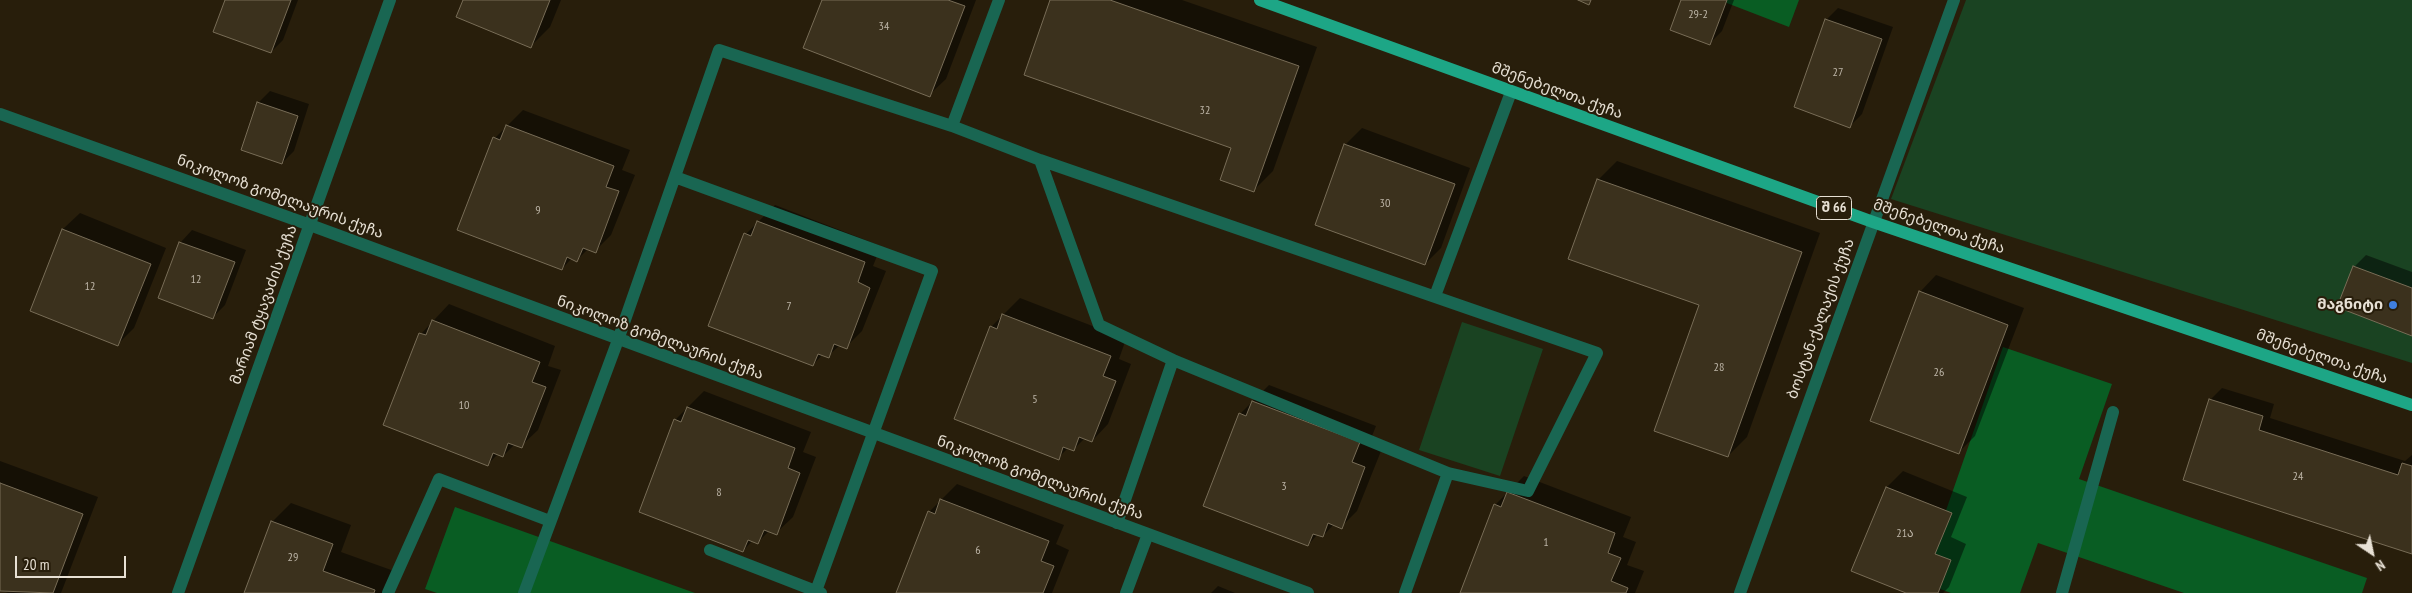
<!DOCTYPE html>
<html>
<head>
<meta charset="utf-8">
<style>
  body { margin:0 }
  #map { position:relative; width:2412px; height:593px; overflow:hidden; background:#281e0b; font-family:"PT Sans Narrow",sans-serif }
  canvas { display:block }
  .north { position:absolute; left:2347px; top:528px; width:50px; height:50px; -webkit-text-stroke:4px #281e0b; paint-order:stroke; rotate:146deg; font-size:14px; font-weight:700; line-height:20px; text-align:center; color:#e7e0d4 }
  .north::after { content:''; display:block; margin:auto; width:18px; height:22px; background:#e7e0d4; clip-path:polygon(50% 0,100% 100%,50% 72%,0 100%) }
  .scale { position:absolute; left:15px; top:556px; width:111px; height:22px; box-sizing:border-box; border:2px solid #e7e0d4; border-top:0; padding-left:6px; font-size:15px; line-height:18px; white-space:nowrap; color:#e7e0d4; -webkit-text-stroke:4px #281e0b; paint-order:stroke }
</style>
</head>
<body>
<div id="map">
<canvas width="2412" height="593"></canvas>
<div class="north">N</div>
<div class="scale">20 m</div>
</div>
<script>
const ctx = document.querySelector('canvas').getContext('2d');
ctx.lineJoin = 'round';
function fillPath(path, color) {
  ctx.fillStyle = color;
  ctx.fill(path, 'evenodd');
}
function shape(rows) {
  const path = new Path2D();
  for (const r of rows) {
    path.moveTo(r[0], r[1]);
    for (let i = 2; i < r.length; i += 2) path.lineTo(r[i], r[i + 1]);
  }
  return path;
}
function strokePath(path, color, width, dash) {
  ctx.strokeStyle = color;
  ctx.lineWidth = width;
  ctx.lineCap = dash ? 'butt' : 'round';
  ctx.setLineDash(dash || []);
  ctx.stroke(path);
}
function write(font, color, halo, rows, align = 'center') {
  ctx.font = font + ' "PT Sans Narrow","Noto Sans Georgian",sans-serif';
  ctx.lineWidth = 4;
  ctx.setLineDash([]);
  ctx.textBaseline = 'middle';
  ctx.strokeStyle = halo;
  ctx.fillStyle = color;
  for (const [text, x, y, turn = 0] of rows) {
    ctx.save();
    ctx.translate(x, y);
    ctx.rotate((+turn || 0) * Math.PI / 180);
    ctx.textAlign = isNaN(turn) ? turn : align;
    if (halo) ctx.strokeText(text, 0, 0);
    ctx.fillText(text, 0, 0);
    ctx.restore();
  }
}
const green = shape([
  [1966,0,2412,0,2412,363,1891,199],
  [1462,322,1543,349,1500,476,1419,450]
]);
const forest = shape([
  [1719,0,1799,0,1789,27],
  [2003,347,2112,384,2079,479,2367,578,2362,593,2184,593,2038,543,2020,593,1951,593,1921,582],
  [455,507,695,593,437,593,425,589]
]);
const shadow = shape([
  [226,0,298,0,283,40,271,52],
  [465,0,561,0,550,27,531,46],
  [823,0,976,0,946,79,929,95],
  [1051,0,1182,0,1317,47,1273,171,1254,190,1233,147],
  [1682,0,1734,0,1722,31,1710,43],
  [1838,8,1893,27,1862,114,1850,126,1826,20],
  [270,91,309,104,294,151,282,163,258,103],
  [523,110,630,150,622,170,635,175,611,235,595,251,588,249,577,260,572,258,562,269,495,138],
  [1362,128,1470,168,1441,248,1425,264,1317,224,1346,144],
  [1617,161,1820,233,1747,437,1728,456,1701,304,1598,180],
  [775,205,881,246,873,266,886,271,862,331,846,347,840,345,828,356,823,354,813,365,746,234],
  [80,213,166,248,134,328,118,344,31,310,63,229],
  [192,230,246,250,225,305,213,317,160,298,181,242],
  [2366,255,2412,272,2412,334,2354,267],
  [1936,275,2024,308,1975,436,1959,452,1920,292],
  [1020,298,1126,339,1119,359,1131,364,1108,424,1092,441,1085,438,1074,449,1069,447,1058,458,991,327],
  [449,304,555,346,548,366,561,370,538,430,521,446,515,444,503,456,498,454,488,464,421,334],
  [1269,385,1376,426,1368,446,1381,451,1357,511,1341,527,1334,524,1323,536,1318,534,1308,545,1240,414],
  [2222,388,2274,404,2270,418,2405,461,2412,455,2412,553,2210,400],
  [704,391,811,432,803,452,816,457,793,517,776,533,769,531,758,542,753,540,743,551,675,420],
  [0,461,98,497,61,593,8,593,0,590],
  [1903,471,1967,497,1951,537,1966,544,1949,587,1943,593,1909,593,1887,487],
  [1524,476,1631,517,1623,537,1636,542,1627,565,1644,571,1635,593,1462,593,1495,505],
  [957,484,1064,525,1056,544,1069,550,1052,593,897,593,929,512],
  [291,503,351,525,341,552,394,571,385,593,245,593,272,522],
  [1218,586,1235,593,1211,593]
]);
const building = shape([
  [225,0,291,0,271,53,213,32,225,0],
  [463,0,550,0,531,48,456,17,463,0],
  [822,0,948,0,965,6,930,97,803,48,822,0],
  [1050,0,1110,0,1299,66,1254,192,1220,180,1231,148,1024,75,1050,0],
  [1578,0,1591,0,1589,5,1578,0],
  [1681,0,1727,0,1710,45,1670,30,1681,0],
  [1825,19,1882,39,1850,128,1794,107,1825,19],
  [257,102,298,116,282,164,241,150,257,102],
  [506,125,614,166,606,187,619,191,596,253,583,248,577,262,567,257,562,270,457,230,493,137,500,140,506,125],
  [1344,144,1455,184,1425,265,1315,225,1344,144],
  [1597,179,1802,252,1728,457,1654,431,1699,305,1568,259,1597,179],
  [757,221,865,262,858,282,870,288,847,349,834,344,829,358,818,354,813,366,708,326,744,233,751,236,757,221],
  [62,229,151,264,118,346,30,311,62,229],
  [179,242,235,262,213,319,158,298,179,242],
  [2353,266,2412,288,2412,336,2337,307,2353,266],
  [1919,291,2008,325,1959,454,1870,421,1919,291],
  [1002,314,1111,356,1103,376,1116,381,1092,442,1079,437,1074,451,1063,447,1059,460,954,419,990,326,997,329,1002,314],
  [432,320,540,362,532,382,546,387,522,448,508,443,503,457,493,453,488,466,383,425,419,333,426,335,432,320],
  [2209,399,2263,416,2259,430,2398,475,2402,463,2412,466,2412,554,2183,480,2209,399],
  [1252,401,1360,442,1352,462,1365,467,1342,529,1328,523,1323,537,1313,534,1308,546,1203,506,1239,413,1246,416,1252,401],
  [687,407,795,448,788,468,800,473,777,535,764,530,758,544,748,540,743,552,639,512,674,419,681,422,687,407],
  [0,483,83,514,53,593,0,591,0,483],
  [1886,487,1952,513,1935,554,1951,560,1938,593,1906,593,1851,571,1886,487],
  [1507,492,1615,533,1608,553,1621,558,1611,581,1628,588,1626,593,1460,593,1494,504,1501,507,1507,492],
  [940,499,1049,541,1041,561,1054,566,1043,593,896,593,928,511,935,514,940,499],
  [271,521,333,544,323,571,375,590,374,593,244,593,271,521]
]);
const minor = shape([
  [0,114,310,225,1308,593],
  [952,126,999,0],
  [1040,160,1099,325,1173,360],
  [675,177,932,271,816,591],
  [1435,296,1511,92],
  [710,550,821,593],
  [178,593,390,0],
  [388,593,439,479,550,521],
  [524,593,618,340,719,50,952,126,1040,160,1597,353,1528,491,1448,473,1173,360,1117,523],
  [1126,593,1148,534],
  [1405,593,1448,473],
  [1740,593,1954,0],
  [2062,593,2113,412]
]);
const major = shape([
  [1260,0,1873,222,2412,405]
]);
const markers = [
  [2393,305,5,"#3f7fe0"]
];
const numberNames = [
  ["29-2",1698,15],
  ["34",884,27],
  ["27",1838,73],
  ["32",1205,111],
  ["30",1385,204],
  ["9",538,211],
  ["12",196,280],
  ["12",90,287],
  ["7",789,307],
  ["28",1719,368],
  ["26",1939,373],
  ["5",1035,400],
  ["10",464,406],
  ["24",2298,477],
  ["3",1284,487],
  ["8",719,493],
  ["21ა",1905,534],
  ["1",1546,543],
  ["6",978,551],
  ["29",293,558]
];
const shields = [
  [1834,208,35]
];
const shieldNames = [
  ["შ 66",1834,208]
];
const streetNames = [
  ["მშენებელთა ქუჩა",1557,91,20],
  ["ნიკოლოზ გომელაურის ქუჩა",280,197,20],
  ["მშენებელთა ქუჩა",1939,227,19],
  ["მარიამ ტყავაძის ქუჩა",264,305,-70],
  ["ბოსტან-ქალაქის ქუჩა",1821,319,-70],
  ["ნიკოლოზ გომელაურის ქუჩა",660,338,20],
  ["მშენებელთა ქუჩა",2322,357,19],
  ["ნიკოლოზ გომელაურის ქუჩა",1040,478,20]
];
const poiNames = [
  ["მაგნიტი",2383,305]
];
fillPath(green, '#1a4322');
fillPath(forest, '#095d23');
fillPath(shadow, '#0007');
fillPath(building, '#3b311d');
strokePath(building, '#786d57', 1);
strokePath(minor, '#196652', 12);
strokePath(major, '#1da686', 12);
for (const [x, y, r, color] of markers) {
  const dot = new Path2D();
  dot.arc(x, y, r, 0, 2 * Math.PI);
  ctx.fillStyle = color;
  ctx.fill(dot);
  strokePath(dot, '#281e0b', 2);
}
write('12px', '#bcb4a6', null, numberNames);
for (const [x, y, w] of shields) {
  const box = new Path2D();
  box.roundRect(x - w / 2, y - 11.5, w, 23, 4);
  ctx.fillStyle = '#281e0b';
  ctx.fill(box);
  strokePath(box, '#e7e0d4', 1);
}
write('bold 14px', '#e7e0d4', null, shieldNames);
write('15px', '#e7e0d4', '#281e0b', streetNames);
write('bold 15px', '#e7e0d4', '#281e0b', poiNames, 'right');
</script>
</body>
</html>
